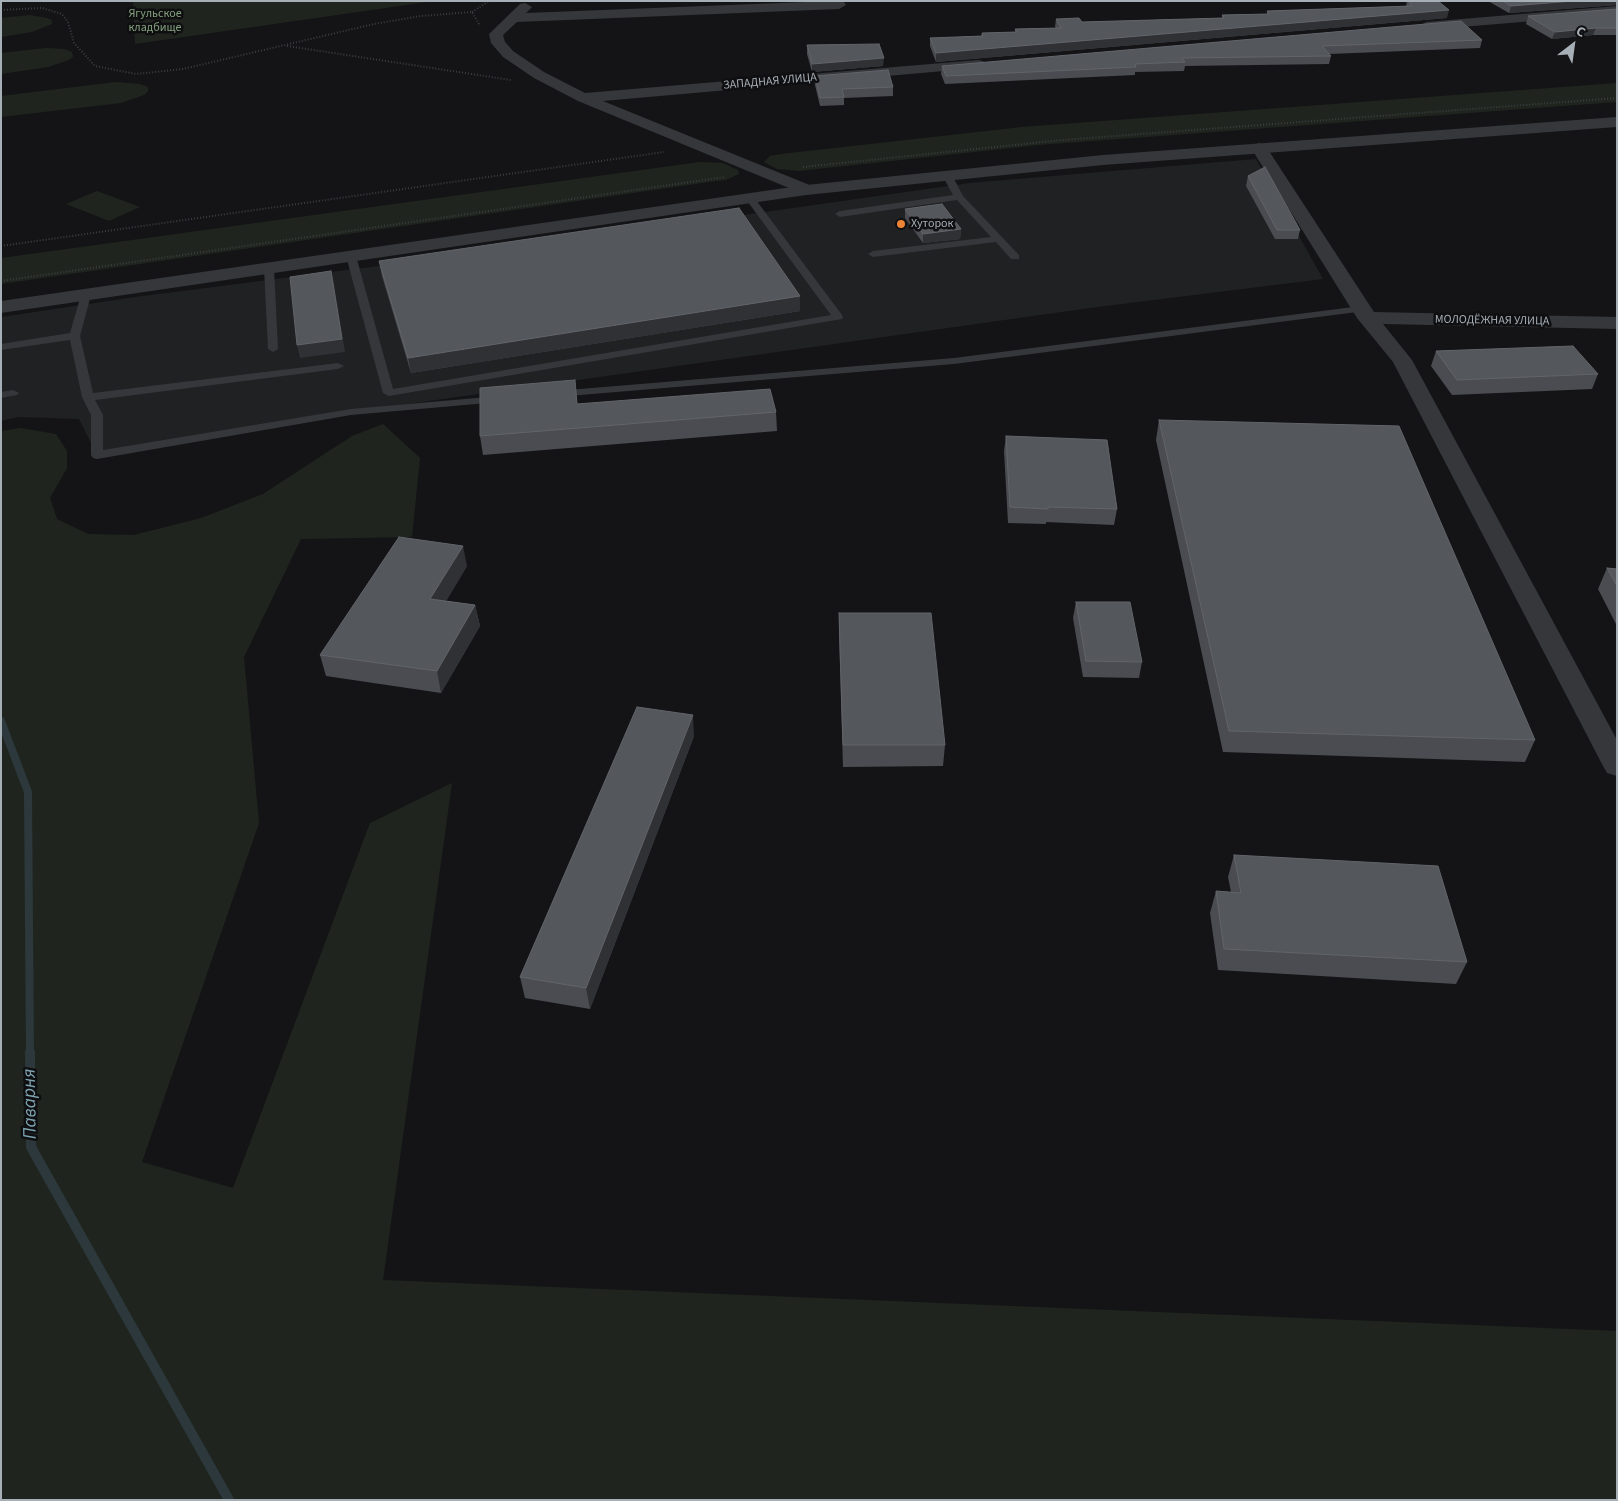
<!DOCTYPE html>
<html>
<head>
<meta charset="utf-8">
<style>
  body { margin:0 }
  #map { position:relative; width:1618px; height:1501px; overflow:hidden; background:#141416; font-family:"Source Sans 3",sans-serif }
  canvas { display:block }
  .frame { position:absolute; inset:0; border:2px solid #a6aeb6; pointer-events:none }
  .north { position:absolute; left:1548px; top:20px; width:50px; height:50px; -webkit-text-stroke:4px #0f0f11; paint-order:stroke; rotate:30deg; font-size:14px; font-weight:700; line-height:20px; text-align:center; color:#a6aeb6 }
  .north::after { content:''; display:block; margin:auto; width:18px; height:22px; background:#a6aeb6; clip-path:polygon(50% 0,100% 100%,50% 72%,0 100%) }
</style>
</head>
<body>
<div id="map">
<canvas width="1618" height="1501"></canvas>
<div class="frame"></div>
<div class="north">С</div>
</div>
<script>
const ctx = document.querySelector('canvas').getContext('2d');
ctx.lineJoin = 'round';
function fillPath(path, color) {
  ctx.fillStyle = color;
  ctx.fill(path, 'evenodd');
}
function shape(rows) {
  const path = new Path2D();
  for (const r of rows) {
    path.moveTo(r[0], r[1]);
    for (let i = 2; i < r.length; i += 2) path.lineTo(r[i], r[i + 1]);
  }
  return path;
}
function strokePath(path, color, width, dash) {
  ctx.strokeStyle = color;
  ctx.lineWidth = width;
  ctx.lineCap = dash ? 'butt' : 'round';
  ctx.setLineDash(dash || []);
  ctx.stroke(path);
}
function write(font, color, halo, rows, align = 'center') {
  ctx.font = font + ' "Source Sans 3",sans-serif';
  ctx.lineWidth = 5;
  ctx.setLineDash([]);
  ctx.textBaseline = 'middle';
  ctx.strokeStyle = halo;
  ctx.fillStyle = color;
  for (const [text, x, y, turn = 0] of rows) {
    ctx.save();
    ctx.translate(x, y);
    ctx.rotate((+turn || 0) * Math.PI / 180);
    ctx.textAlign = isNaN(turn) ? turn : align;
    if (halo) ctx.strokeText(text, 0, 0);
    ctx.fillText(text, 0, 0);
    ctx.restore();
  }
}
const built = shape([
  [1256,159,1323,279,1090,308,351,412,97,455,79,419,18,417,1,421,1,317,135,297,441,258,969,183]
]);
const green = shape([
  [133,1,434,1,135,44],
  [30,15,47,18,52,20,52,24,32,32,1,37,1,18],
  [46,48,64,49,72,52,73,57,69,60,48,67,1,74,1,53],
  [116,82,140,84,148,87,148,91,144,95,121,103,1,117,1,96],
  [1617,83,1617,102,1039,145,799,171,777,169,764,162,770,156,781,154,1022,127],
  [700,162,723,163,738,170,739,174,726,180,716,181,1,284,1,258],
  [97,191,140,207,109,221,66,204],
  [383,424,420,458,412,537,301,539,244,657,259,823,142,1162,233,1188,370,823,452,783,383,1280,1617,1331,1617,1500,1,1500,1,431,21,428,56,434,67,451,67,468,50,498,57,519,88,534,134,535,201,518,263,494,352,436]
]);
const streamFar1 = shape([
  [1,721,28,792,30,1053]
]);
const stream = shape([
  [30,1052,31,1147,229,1500]
]);
const path = shape([
  [1,10,42,8,62,14,68,22,74,43,95,66,136,74,183,69,374,24,421,16,472,12,480,26],
  [472,12,489,1],
  [287,46,511,80],
  [803,167,1062,140,1617,98],
  [1,246,664,152],
  [1,281,725,177]
]);
const service = shape([
  [947,172,952,175,963,196,1019,255,1019,259,1011,259,996,242,873,257,868,254,873,251,991,237,957,200,840,217,835,214,840,211,953,195,942,175,947,172],
  [750,195,753,196,842,315,843,317,842,319,389,396,383,393,346,256,351,253,356,256,393,389,831,315,745,198,750,195],
  [269,265,274,268,278,349,273,352,268,349,264,268,269,265],
  [86,292,91,295,80,336,93,393,338,363,344,366,338,369,95,400,103,415,103,450,351,409,499,396,505,399,499,402,351,415,97,459,93,458,91,455,91,415,82,397,70,340,1,350,1,344,70,333,81,295,86,292],
  [1361,306,1365,307,1366,309,1365,311,954,364,556,397,550,394,556,391,954,358,1361,306],
  [13,390,19,393,17,395,1,398,1,392,13,390]
]);
const minor = shape([
  [831,1,844,2,846,5,839,9,517,22,503,35,505,42,513,51,544,72,585,93,978,60,983,61,985,64,983,67,978,68,603,101,812,186,814,190,812,194,806,195,578,101,534,78,503,57,491,43,489,34,520,4,525,3,532,7,526,13,831,1],
  [1617,6,1617,14,1426,30,1419,26,1426,22,1617,6],
  [1259,143,1265,145,1267,148,1374,312,1617,317,1617,329,1383,324,1412,360,1617,740,1617,776,1607,773,1603,766,1393,362,1357,318,1251,148,1253,145,1259,143]
]);
const tertiary = shape([
  [1617,117,1617,127,1103,165,806,195,1,313,1,301,806,185,1103,155,1617,117]
]);
const wall = shape([
  [1407,1,1438,1,1447,18,936,62,930,46,930,38,981,36,982,33,1015,32,1015,29,1056,28,1055,27,1056,19,1082,22,1222,18,1222,15,1267,14,1267,11,1406,6],
  [1488,1,1617,1,1617,5,1509,13],
  [1617,9,1617,35,1593,35,1552,39,1526,24,1528,16],
  [1461,21,1482,40,1480,48,1329,54,1331,56,1329,64,1185,66,1184,71,1135,72,1135,75,945,84,941,74,942,66],
  [807,45,883,66,812,72,807,54],
  [815,76,893,87,893,96,844,98,844,105,820,106,815,85],
  [1248,176,1300,230,1298,239,1275,239,1246,186],
  [905,209,961,229,960,239,923,243,905,218],
  [379,261,800,296,800,311,411,373,382,276],
  [1436,351,1598,374,1592,389,1452,395,1431,366],
  [578,404,776,412,777,431,483,455,480,436],
  [1159,420,1535,740,1525,762,1223,752,1156,440],
  [1006,436,1117,509,1114,525,1046,522,1046,524,1008,523,1004,451],
  [467,566,446,601,475,605,480,626,441,693,326,676,320,655],
  [1607,568,1617,569,1617,626,1598,589],
  [1076,602,1142,662,1139,678,1083,677,1073,618],
  [839,613,945,745,943,766,843,767,839,634],
  [694,736,590,1009,525,998,520,977],
  [1234,855,1467,962,1456,984,1218,970,1210,913,1216,891,1231,892,1228,877]
]);
const shadedWall = shape([
  [1573,1,1617,1,1617,5,1509,13,1511,6],
  [1449,10,1447,18,936,62,936,53],
  [1596,28,1593,35,1552,39,1555,32],
  [884,58,883,66,812,72,812,64],
  [961,229,960,239,923,243,923,234],
  [331,271,334,284,345,352,300,358,297,345],
  [800,296,800,311,411,373,408,358],
  [463,546,467,566,435,620,430,599],
  [475,605,480,626,441,693,437,671],
  [693,715,694,736,590,1009,586,988]
]);
const building = shape([
  [1408,1,1438,1,1449,10,936,53,930,38,983,36,982,33,1017,32,1015,29,1061,28,1056,19,1079,18,1082,22,1224,18,1222,15,1269,14,1267,11,1412,6,1408,1],
  [1503,1,1573,1,1511,6,1503,1],
  [1617,9,1617,28,1596,28,1555,32,1528,16,1617,9],
  [1461,21,1482,40,1322,46,1331,56,1182,58,1185,62,1135,64,1136,67,946,76,942,66,1461,21],
  [879,44,884,58,812,64,807,45,879,44],
  [888,70,893,87,842,89,844,97,820,98,815,76,888,70],
  [1265,167,1300,230,1277,230,1248,176,1265,167],
  [942,204,961,229,923,234,905,209,942,204],
  [739,208,800,296,408,358,379,261,739,208],
  [331,271,342,339,297,345,290,277,331,271],
  [1573,346,1598,374,1457,380,1436,351,1573,346],
  [575,380,577,404,770,389,776,412,480,436,480,388,575,380],
  [1159,420,1399,426,1535,740,1229,731,1159,420],
  [1006,436,1107,440,1117,509,1048,507,1048,509,1010,507,1006,436],
  [399,537,463,546,430,599,475,605,437,671,320,655,399,537],
  [1607,568,1617,569,1617,586,1607,568],
  [1076,602,1130,602,1142,662,1086,661,1076,602],
  [839,613,931,613,945,745,843,745,839,613],
  [637,707,693,715,586,988,520,977,637,707],
  [1234,855,1438,866,1467,962,1224,949,1216,891,1241,893,1234,855]
]);
const markers = [
  [901,224,5,"#ed8435"]
];
const farParknames = [
  ["Ягульское",155,14],
  ["кладбище",155,28]
];
const farStreetnames = [
  ["ЗАПАДНАЯ УЛИЦА",770,82,-5],
  ["МОЛОДЁЖНАЯ УЛИЦА",1492,321,1]
];
const farPoinames = [
  ["Хуторок",911,224]
];
const nearWaternames = [
  ["Паварня",31,1104,-91]
];
fillPath(built, '#202123');
fillPath(green, '#1f251e');
strokePath(streamFar1, '#2c383b', 8);
strokePath(stream, '#2c383b', 10);
strokePath(path, '#3b3e41', 2, [1, 2]);
fillPath(service, '#35373a');
fillPath(minor, '#35373a');
fillPath(tertiary, '#35373a');
fillPath(wall, '#4a4c51');
fillPath(shadedWall, '#303135');
fillPath(building, '#54575c');
strokePath(building, '#61646a', 1);
for (const [x, y, r, color] of markers) {
  const dot = new Path2D();
  dot.arc(x, y, r, 0, 2 * Math.PI);
  ctx.fillStyle = color;
  ctx.fill(dot);
  strokePath(dot, '#0f0f11', 2);
}
write('12px', '#83a07d', '#0f0f11', farParknames);
write('12px', '#a6aeb6', '#0f0f11', farStreetnames);
write('12px', '#a6aeb6', '#0f0f11', farPoinames, 'left');
write('italic 19px', '#7ea4b0', '#0f0f11', nearWaternames);
</script>
</body>
</html>
